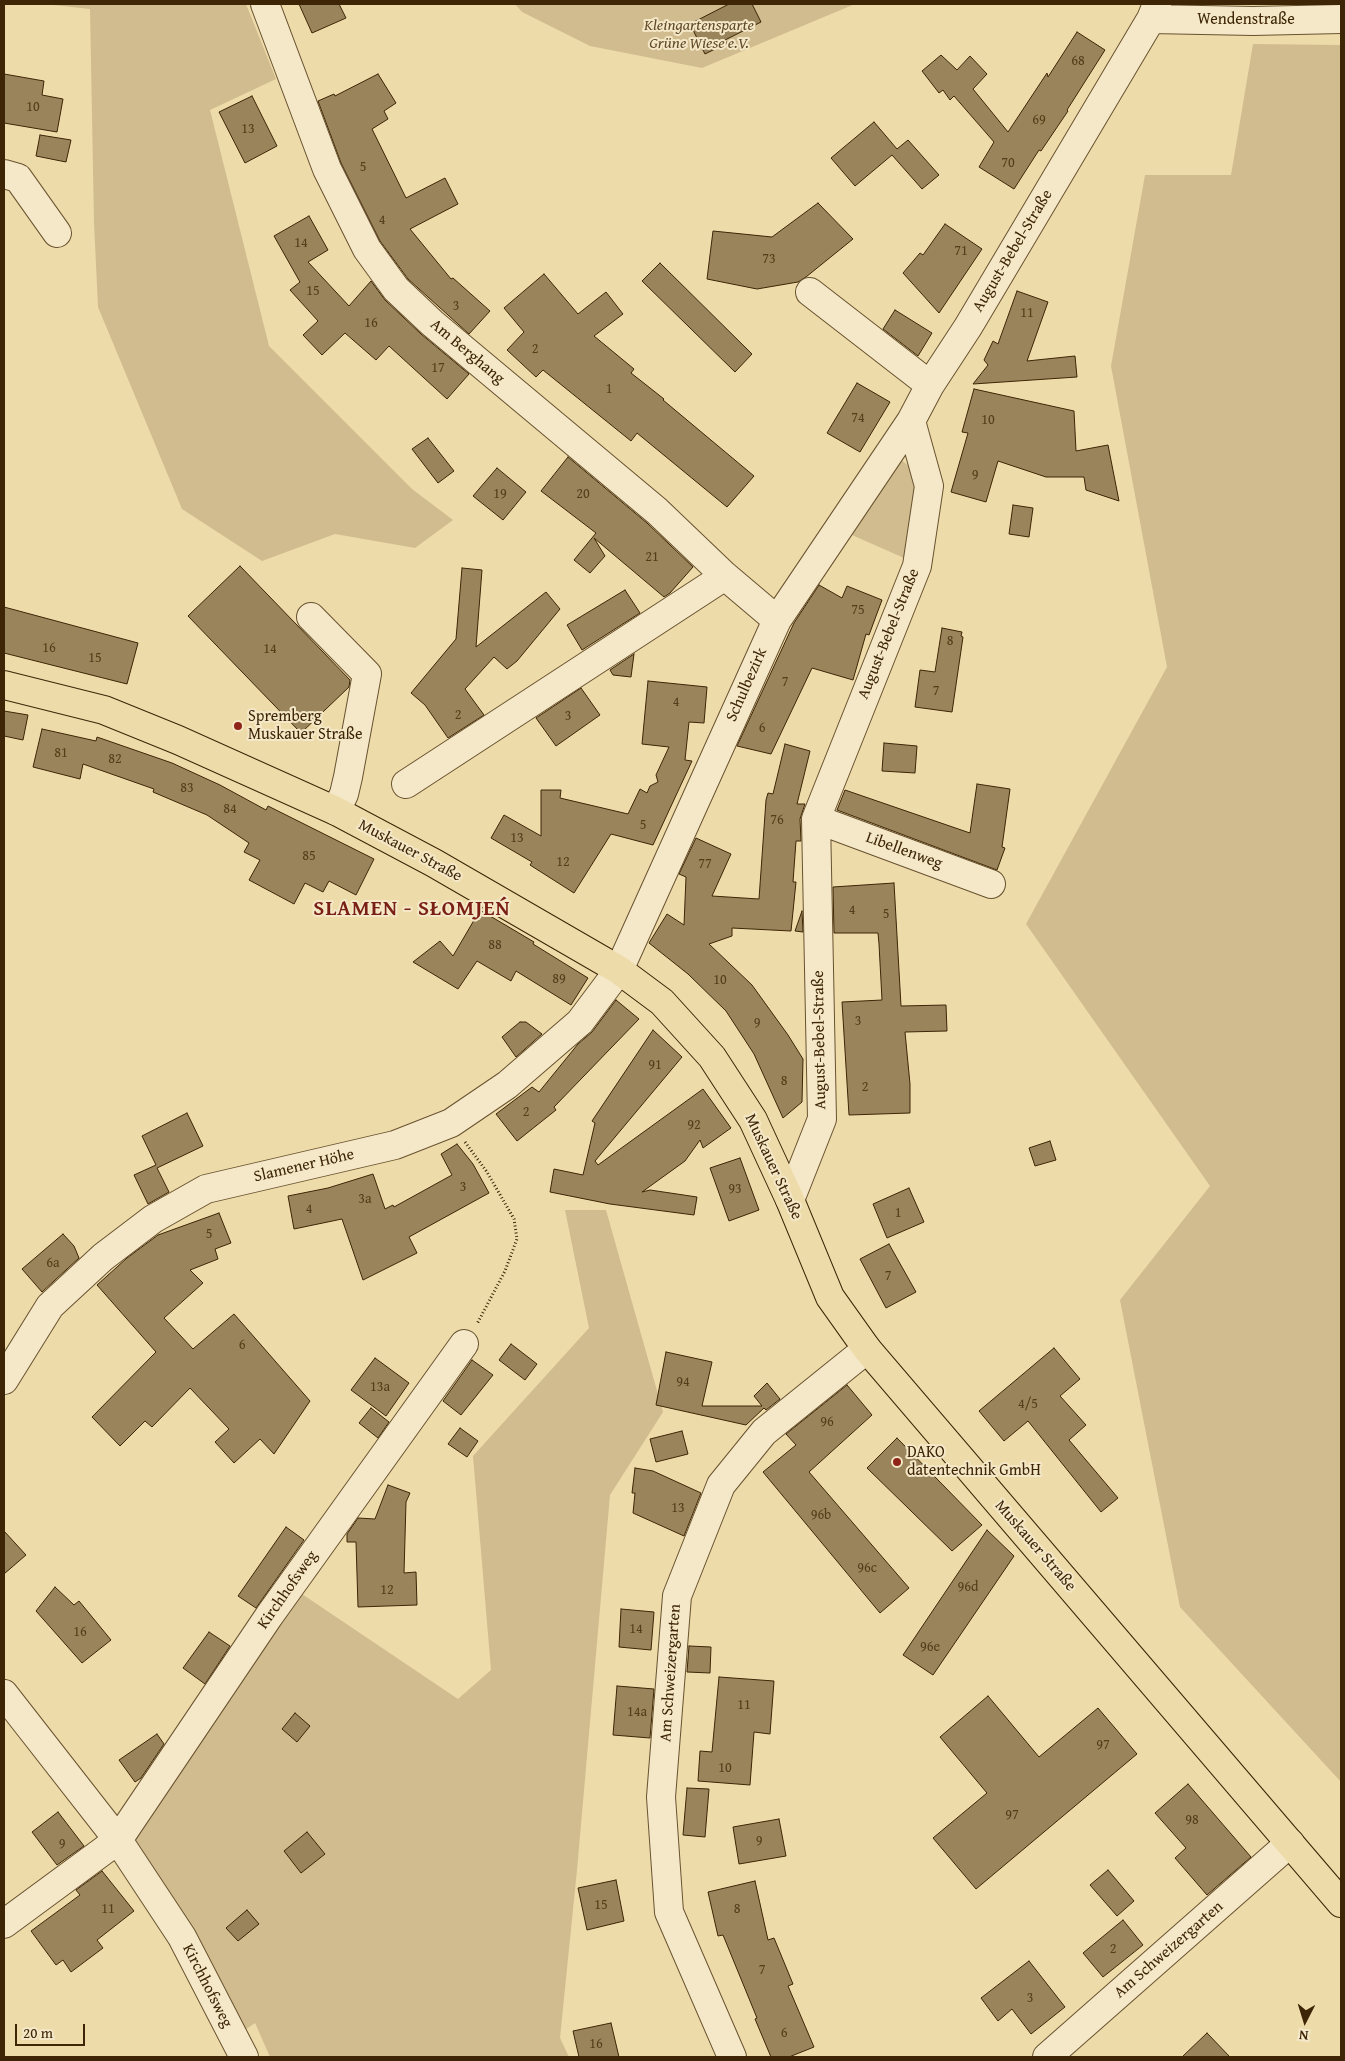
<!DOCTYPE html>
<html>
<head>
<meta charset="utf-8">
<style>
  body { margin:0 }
  #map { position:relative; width:1345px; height:2061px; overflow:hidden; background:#eedbaa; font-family:"Gentium Book Plus",serif }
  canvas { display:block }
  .frame { position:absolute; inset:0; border:5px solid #3d2506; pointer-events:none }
  .north { position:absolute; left:1280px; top:1996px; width:50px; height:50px; -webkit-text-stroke:4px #f4e8c8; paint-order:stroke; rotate:185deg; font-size:14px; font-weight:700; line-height:20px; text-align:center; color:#3d2506 }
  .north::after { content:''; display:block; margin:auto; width:18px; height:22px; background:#3d2506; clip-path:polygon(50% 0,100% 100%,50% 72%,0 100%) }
  .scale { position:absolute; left:15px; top:2024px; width:70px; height:22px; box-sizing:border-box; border:2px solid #3d2506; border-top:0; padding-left:6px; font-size:15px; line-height:18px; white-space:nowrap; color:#3d2506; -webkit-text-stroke:4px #f4e8c8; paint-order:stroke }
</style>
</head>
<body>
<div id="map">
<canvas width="1345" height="2061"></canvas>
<div class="frame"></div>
<div class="north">N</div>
<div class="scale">20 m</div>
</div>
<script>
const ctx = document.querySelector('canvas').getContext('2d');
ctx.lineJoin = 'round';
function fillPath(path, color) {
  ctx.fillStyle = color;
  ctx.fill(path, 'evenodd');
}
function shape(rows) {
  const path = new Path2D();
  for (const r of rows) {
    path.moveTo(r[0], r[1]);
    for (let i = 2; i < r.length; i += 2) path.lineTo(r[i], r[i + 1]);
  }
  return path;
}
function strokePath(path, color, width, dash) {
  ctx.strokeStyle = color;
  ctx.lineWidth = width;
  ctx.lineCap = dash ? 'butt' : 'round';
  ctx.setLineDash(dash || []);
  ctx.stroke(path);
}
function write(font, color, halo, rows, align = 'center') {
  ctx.font = font + ' "Gentium Book Plus",serif';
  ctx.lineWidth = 4;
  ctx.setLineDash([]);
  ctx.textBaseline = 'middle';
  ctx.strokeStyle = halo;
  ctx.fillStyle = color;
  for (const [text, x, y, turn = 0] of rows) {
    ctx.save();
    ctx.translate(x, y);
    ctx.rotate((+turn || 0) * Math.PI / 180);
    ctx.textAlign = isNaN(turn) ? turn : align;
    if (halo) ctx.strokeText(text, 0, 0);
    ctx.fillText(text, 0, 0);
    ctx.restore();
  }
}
const green = shape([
  [44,4,246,4,276,79,210,110,269,346,412,489,453,520,415,548,335,534,262,561,182,509,98,307,94,223,90,9],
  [515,4,855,4,702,68,590,46,522,12],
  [1253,44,1341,45,1341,1782,1180,1607,1120,1300,1210,1186,1026,924,1167,667,1111,366,1145,175,1231,175],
  [898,457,917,473,918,493,904,558,852,535],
  [565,1210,606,1210,663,1412,610,1495,577,1870,560,2038,569,2057,270,2057,255,2023,234,2038,118,1840,290,1586,458,1699,491,1670,473,1456,589,1328]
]);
const building = shape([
  [299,4,339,4,346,18,312,33,299,4],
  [729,4,752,4,761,22,725,40,727,43,705,54,690,24,729,4],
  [1077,32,1105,50,1067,110,1068,111,1041,151,1039,150,1014,189,979,167,994,142,954,96,950,100,943,90,939,93,922,71,941,55,957,70,970,56,987,74,973,89,1008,132,1047,73,1048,77,1077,32],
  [4,74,44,81,42,95,63,99,57,132,4,123,4,74],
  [378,74,396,103,384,111,388,119,372,129,406,198,445,178,458,204,410,229,451,279,453,278,490,311,469,334,408,279,380,241,341,163,318,101,334,94,335,96,378,74],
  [252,96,277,146,245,163,219,112,252,96],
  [874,122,897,149,908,140,939,175,922,189,892,155,855,186,831,158,874,122],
  [40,135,71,140,66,162,36,156,40,135],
  [818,203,853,239,806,277,798,282,757,289,707,279,713,231,772,237,818,203],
  [309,216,328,250,308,262,349,306,371,281,385,300,421,334,469,374,447,399,389,346,376,360,345,333,322,355,303,335,318,321,290,290,300,282,274,236,309,216],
  [945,224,982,249,939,313,903,273,920,253,923,255,945,224],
  [660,263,752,354,735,372,642,281,660,263],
  [544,274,578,314,606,292,623,314,594,336,634,369,631,373,664,399,663,400,754,476,727,507,637,433,631,441,543,370,536,377,507,350,524,332,504,308,544,274],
  [1017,291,1048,302,1027,361,1075,356,1077,377,973,384,988,365,984,360,993,341,998,344,1017,291],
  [895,310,932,333,918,356,883,329,895,310],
  [857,383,890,402,860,452,827,433,857,383],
  [974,389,1074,411,1076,451,1108,445,1119,501,1086,490,1084,477,1046,477,998,461,986,502,951,492,968,433,962,432,974,389],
  [428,438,454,471,438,483,412,449,428,438],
  [568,457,647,523,693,567,670,593,664,597,594,538,605,556,590,573,574,560,596,533,541,491,568,457],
  [497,468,526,492,503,520,473,496,497,468],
  [1013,505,1033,508,1029,537,1009,534,1013,505],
  [240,566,350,680,349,687,301,733,188,616,240,566],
  [462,568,482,570,476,647,546,592,560,609,517,661,507,669,494,657,465,689,484,715,448,738,425,705,411,693,456,639,462,568],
  [819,585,842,598,847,586,882,600,869,635,866,634,853,680,812,668,771,754,737,746,794,623,819,585],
  [625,590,640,613,582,650,567,625,625,590],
  [4,607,138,643,127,684,4,653,4,607],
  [942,628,962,632,961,636,963,637,952,712,915,707,920,670,935,672,942,628],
  [634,654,631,677,613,675,610,670,634,654],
  [648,681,707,687,704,723,689,722,685,760,692,761,653,845,611,834,574,893,530,865,532,862,491,838,504,815,541,836,541,790,561,790,560,798,628,814,640,789,647,793,650,786,658,782,656,775,669,747,642,744,648,681],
  [581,688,600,715,556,746,536,718,581,688],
  [4,711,28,715,23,740,4,736,4,711],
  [42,729,96,741,97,737,172,763,220,785,266,810,268,806,374,859,356,895,329,881,323,892,305,883,294,904,249,880,260,860,244,852,249,843,207,815,153,792,154,789,83,764,80,779,33,767,42,729],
  [884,743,917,746,915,773,882,771,884,743],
  [785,744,810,751,797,804,805,804,800,819,801,841,796,841,793,882,796,882,791,931,732,928,732,936,709,944,752,985,788,1035,803,1059,802,1102,783,1118,754,1054,726,1011,688,974,649,943,667,914,684,925,686,877,679,874,696,838,731,854,712,896,759,899,766,800,768,793,773,794,785,744],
  [977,784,1010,789,1002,847,1005,848,997,870,837,810,845,790,970,833,977,784],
  [894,883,901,1006,946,1005,947,1031,905,1032,910,1084,910,1113,849,1115,842,1002,882,1000,879,944,878,933,834,933,833,887,894,883],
  [480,910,534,942,533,944,588,978,571,1005,516,971,511,981,477,961,458,989,413,962,440,941,453,956,480,910],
  [802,911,803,932,795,931,802,911],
  [616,1000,639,1019,554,1107,556,1110,517,1141,496,1114,532,1087,539,1092,578,1044,592,1032,616,1000],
  [520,1022,526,1022,542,1034,516,1057,502,1037,520,1022],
  [653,1030,682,1057,595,1161,598,1165,703,1089,731,1128,703,1148,700,1140,685,1161,642,1192,650,1190,697,1197,694,1215,610,1204,550,1192,554,1169,583,1175,595,1123,592,1121,653,1030],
  [187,1113,203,1146,157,1168,169,1192,148,1204,134,1175,156,1165,142,1136,187,1113],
  [1050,1141,1056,1160,1035,1166,1029,1148,1050,1141],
  [457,1144,473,1164,489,1193,409,1237,417,1253,363,1280,342,1219,294,1229,288,1196,328,1188,373,1174,385,1209,393,1205,394,1207,452,1175,441,1154,457,1144],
  [740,1158,759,1210,729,1221,710,1168,740,1158],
  [909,1188,924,1222,887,1238,873,1204,909,1188],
  [219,1213,231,1243,215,1249,218,1259,190,1270,203,1283,164,1318,193,1349,234,1314,310,1401,274,1454,260,1439,234,1463,215,1442,229,1429,190,1388,152,1427,145,1421,120,1446,92,1417,156,1352,97,1285,127,1258,158,1235,219,1213],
  [63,1234,74,1246,79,1258,42,1292,22,1269,63,1234],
  [889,1244,916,1292,886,1308,860,1259,889,1244],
  [511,1344,537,1364,525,1380,499,1360,511,1344],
  [1054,1348,1080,1379,1060,1396,1086,1425,1069,1440,1118,1498,1101,1512,1028,1421,1004,1441,979,1411,1054,1348],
  [666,1352,712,1362,702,1406,762,1406,754,1396,767,1383,780,1399,766,1410,764,1408,746,1425,656,1405,666,1352],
  [375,1358,409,1383,386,1416,351,1390,375,1358],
  [472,1360,493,1375,461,1415,443,1401,472,1360],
  [847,1385,872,1415,809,1472,909,1588,880,1613,763,1472,796,1445,786,1434,847,1385],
  [371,1408,389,1422,378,1438,359,1423,371,1408],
  [460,1428,478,1441,467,1457,448,1444,460,1428],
  [682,1431,688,1454,656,1462,650,1439,682,1431],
  [897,1438,982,1525,952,1551,867,1468,897,1438],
  [635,1468,653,1471,701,1493,684,1536,633,1513,635,1493,632,1493,635,1468],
  [388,1485,410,1493,406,1502,404,1573,416,1572,417,1605,358,1607,356,1542,347,1542,347,1534,358,1518,375,1519,388,1485],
  [286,1527,304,1540,256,1608,238,1596,286,1527],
  [987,1530,1014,1556,933,1675,903,1655,987,1530],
  [4,1531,26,1555,4,1574,4,1531],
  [55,1587,74,1605,79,1601,111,1640,82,1663,36,1611,55,1587],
  [621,1609,654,1612,651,1650,619,1647,621,1609],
  [209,1632,230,1646,205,1684,183,1668,209,1632],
  [689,1646,711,1647,710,1673,687,1672,689,1646],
  [719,1677,774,1681,770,1734,754,1732,750,1785,698,1781,700,1751,712,1752,719,1677],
  [617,1686,654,1689,650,1738,613,1735,617,1686],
  [988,1696,1039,1757,1098,1708,1137,1754,976,1889,933,1838,987,1793,940,1737,988,1696],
  [295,1713,310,1726,297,1742,282,1729,295,1713],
  [157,1734,164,1744,141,1778,135,1782,119,1760,157,1734],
  [1188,1784,1251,1857,1207,1895,1175,1858,1186,1848,1155,1813,1188,1784],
  [687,1788,709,1789,705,1837,683,1835,687,1788],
  [58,1812,84,1846,57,1865,32,1832,58,1812],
  [779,1819,786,1856,739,1864,733,1827,779,1819],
  [307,1832,325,1854,301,1873,284,1851,307,1832],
  [1108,1870,1134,1901,1117,1916,1090,1885,1108,1870],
  [102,1871,134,1911,97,1940,103,1948,71,1972,63,1960,56,1965,31,1931,80,1895,76,1890,102,1871],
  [616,1880,624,1921,587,1930,578,1888,616,1880],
  [755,1881,768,1940,774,1938,793,1984,788,1986,814,2047,789,2057,771,2057,755,2019,757,2018,723,1935,718,1936,708,1892,755,1881],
  [247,1910,259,1924,238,1941,226,1928,247,1910],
  [1123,1920,1143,1945,1103,1977,1083,1953,1123,1920],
  [1029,1961,1065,2007,1031,2034,1012,2009,998,2021,981,1998,1029,1961],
  [611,2023,619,2057,579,2057,573,2031,611,2023],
  [1207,2033,1230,2057,1182,2057,1207,2033]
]);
const path = shape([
  [465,1142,487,1172,514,1219,517,1239,505,1271,477,1324]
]);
const minor = shape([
  [265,4,327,169,367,249,396,289,432,323,657,511,725,576,777,620],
  [1151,19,1253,21,1341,19],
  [4,174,18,178,57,233],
  [810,292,930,385],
  [311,617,367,674,348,777,344,794,336,811],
  [406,784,725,576],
  [816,819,991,884],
  [790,1200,822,1119,816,819,917,566,929,486,911,421],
  [4,1380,50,1306,103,1257,153,1219,206,1189,395,1145,451,1123,507,1085,580,1022,619,970,777,620,911,421,930,385,968,327,1151,19,1157,4],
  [4,1694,118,1840,182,1937,244,2057],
  [4,1924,118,1840,269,1616,464,1344],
  [732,2057,669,1912,661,1797,677,1596,721,1485,764,1432,867,1349],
  [1047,2057,1290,1843]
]);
const major = shape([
  [4,685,104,710,178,740,336,811,434,863,619,970,662,1002,712,1057,753,1120,790,1200,830,1297,867,1349,1341,1903]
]);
const markers = [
  [238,726,5,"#8f2418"],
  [897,1462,5,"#8f2418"]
];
const numberNames = [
  ["68",1078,61],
  ["10",33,107],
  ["69",1039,120],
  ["13",248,129],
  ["70",1008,163],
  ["5",363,167],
  ["4",382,220],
  ["14",301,243],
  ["71",961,251],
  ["73",769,259],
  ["15",313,291],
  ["3",456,306],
  ["11",1027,313],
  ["16",371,323],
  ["2",535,349],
  ["17",438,368],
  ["1",609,389],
  ["74",858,418],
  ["10",988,420],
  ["9",975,475],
  ["19",500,494],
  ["20",583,494],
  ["21",652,557],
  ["75",858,610],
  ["8",950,641],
  ["16",49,648],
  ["14",270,649],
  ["15",95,658],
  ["7",785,682],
  ["7",936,691],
  ["4",676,702],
  ["2",458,715],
  ["3",568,716],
  ["6",762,728],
  ["81",61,753],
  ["82",115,759],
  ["83",187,788],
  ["84",230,809],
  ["76",777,820],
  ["5",643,825],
  ["13",517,838],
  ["85",309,856],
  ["12",563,862],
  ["77",705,864],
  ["4",852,910],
  ["5",886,914],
  ["88",495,945],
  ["89",559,979],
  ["10",720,980],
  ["3",858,1021],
  ["9",757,1023],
  ["91",655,1065],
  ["8",784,1081],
  ["2",865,1087],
  ["2",526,1112],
  ["92",694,1125],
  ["3",463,1187],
  ["93",735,1189],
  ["3a",365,1199],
  ["4",309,1209],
  ["1",898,1213],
  ["5",209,1234],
  ["6a",53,1263],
  ["7",888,1276],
  ["6",242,1345],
  ["94",683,1382],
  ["13a",380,1387],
  ["4/5",1028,1404],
  ["96",827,1422],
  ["13",678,1508],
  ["96b",821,1515],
  ["96c",867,1568],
  ["96d",968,1587],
  ["12",387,1590],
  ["14",636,1629],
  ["16",80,1632],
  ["96e",930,1647],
  ["11",744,1705],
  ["14a",637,1712],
  ["97",1103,1745],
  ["10",725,1768],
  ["97",1012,1815],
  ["98",1192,1820],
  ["9",759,1841],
  ["9",62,1844],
  ["15",601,1905],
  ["11",108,1909],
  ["8",737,1909],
  ["2",1113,1949],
  ["7",762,1970],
  ["3",1030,1998],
  ["6",784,2033],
  ["16",596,2044]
];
const streetNames = [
  ["Wendenstraße",1246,20],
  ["August-Bebel-Straße",1013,251,-59],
  ["Am Berghang",467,352,40],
  ["August-Bebel-Straße",889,634,-68],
  ["Schulbezirk",747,685,-66],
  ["Muskauer Straße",410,851,28],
  ["Libellenweg",904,851,20],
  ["August-Bebel-Straße",820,1040,-91],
  ["Slamener Höhe",304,1166,-13],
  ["Muskauer Straße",773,1167,65],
  ["Muskauer Straße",1035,1546,49],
  ["Kirchhofsweg",288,1590,-55],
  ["Am Schweizergarten",671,1673,-86],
  ["Am Schweizergarten",1169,1950,-41],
  ["Kirchhofsweg",207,1986,63]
];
const parkNames = [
  ["Kleingartensparte",699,26],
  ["Grüne Wiese e.V.",699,44]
];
const poiNames = [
  ["Spremberg",248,717],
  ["Muskauer Straße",248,735],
  ["DAKO",907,1453],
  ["datentechnik GmbH",907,1471]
];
const districtNames = [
  ["SLAMEN - SŁOMJEŃ",412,910]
];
fillPath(green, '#d0bc8e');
fillPath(building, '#99845b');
strokePath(building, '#3d2506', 1);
strokePath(minor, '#69522f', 30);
strokePath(major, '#3d2506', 30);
strokePath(path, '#3d2506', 3, [1, 2.5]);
strokePath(minor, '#f4e8c8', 28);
strokePath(major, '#eedbaa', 28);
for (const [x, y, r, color] of markers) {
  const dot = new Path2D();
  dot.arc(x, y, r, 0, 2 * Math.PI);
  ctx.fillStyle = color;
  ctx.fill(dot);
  strokePath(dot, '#f4e8c8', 2);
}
write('14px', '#543d1b', null, numberNames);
write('16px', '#3d2506', '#f4e8c8', streetNames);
write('italic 16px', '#624b28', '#f4e8c8', parkNames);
write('16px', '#3d2506', '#f4e8c8', poiNames, 'left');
ctx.letterSpacing = '1px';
write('bold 21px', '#7a1f14', '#f4e8c8', districtNames);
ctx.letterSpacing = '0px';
</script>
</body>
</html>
